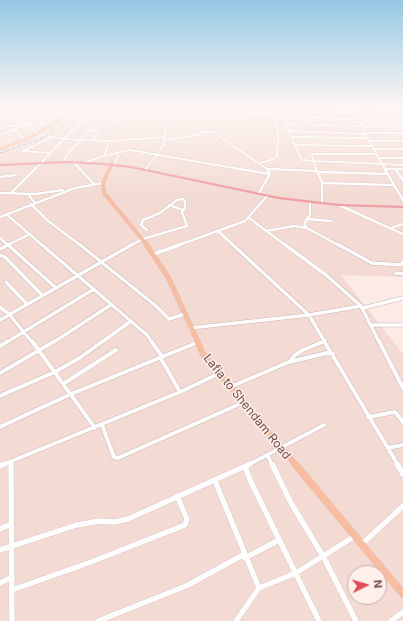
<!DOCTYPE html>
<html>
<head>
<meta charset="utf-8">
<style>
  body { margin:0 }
  #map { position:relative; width:403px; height:621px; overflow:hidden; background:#fcebe4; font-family:Inter,sans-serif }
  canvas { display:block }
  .north { position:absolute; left:347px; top:565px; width:40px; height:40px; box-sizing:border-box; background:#fff0ea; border:1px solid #c7afaa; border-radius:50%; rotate:85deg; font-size:11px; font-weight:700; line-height:16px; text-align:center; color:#734d4a }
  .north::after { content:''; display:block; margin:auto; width:14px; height:18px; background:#e34c57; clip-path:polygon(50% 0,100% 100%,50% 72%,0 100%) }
</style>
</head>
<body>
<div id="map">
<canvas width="403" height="621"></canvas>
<div class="north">N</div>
</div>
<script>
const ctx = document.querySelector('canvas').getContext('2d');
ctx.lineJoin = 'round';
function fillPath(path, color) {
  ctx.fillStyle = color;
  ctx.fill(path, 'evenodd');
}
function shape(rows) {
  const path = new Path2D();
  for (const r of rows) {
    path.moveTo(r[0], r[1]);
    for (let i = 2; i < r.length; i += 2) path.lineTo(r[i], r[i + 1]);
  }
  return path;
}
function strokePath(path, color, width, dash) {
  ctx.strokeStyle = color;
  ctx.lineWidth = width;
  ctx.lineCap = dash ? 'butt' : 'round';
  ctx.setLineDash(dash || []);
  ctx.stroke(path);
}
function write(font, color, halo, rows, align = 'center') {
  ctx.font = font + ' Inter,sans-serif';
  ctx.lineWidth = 3;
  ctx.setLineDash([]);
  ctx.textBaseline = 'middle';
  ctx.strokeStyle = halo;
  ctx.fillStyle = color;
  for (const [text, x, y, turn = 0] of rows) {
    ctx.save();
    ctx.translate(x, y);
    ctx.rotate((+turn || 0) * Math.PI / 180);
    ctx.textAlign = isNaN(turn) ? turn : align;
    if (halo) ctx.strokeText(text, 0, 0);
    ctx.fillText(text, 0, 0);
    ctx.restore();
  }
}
const residential = shape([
  [0,108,328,108,384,129,403,130,403,277,341,275,403,354,403,621,0,621],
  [355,573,379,573,379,597,355,597]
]);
const minorFar4 = shape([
  [25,108,28,110,26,118,37,134,63,139,110,141,104,156,87,162],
  [202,108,203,116],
  [282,108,286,114,285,124,302,160,313,161,316,169],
  [359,108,365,134,385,169],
  [362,108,403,115],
  [0,109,3,108],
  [99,110,123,113],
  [125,111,164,110],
  [390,111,403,111],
  [285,117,375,120,402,119],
  [166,119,249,113,361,113],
  [39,122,61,108],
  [53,122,70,108],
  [285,124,362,126],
  [100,125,115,112],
  [0,127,56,122],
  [19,127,13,130,26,139],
  [363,127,403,126],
  [91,130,100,132,92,140],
  [289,131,365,134],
  [365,133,403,133],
  [0,135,13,130],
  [292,137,367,138],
  [165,140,197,135,203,132,213,132,267,169],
  [110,141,165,137],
  [369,141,403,141],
  [296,145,372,146],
  [373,149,403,149],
  [23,151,50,138],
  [23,151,50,153],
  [376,154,312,154,313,161,382,164],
  [104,156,130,150,239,169],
  [379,158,403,158],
  [64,161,67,154,87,133,99,125,111,127,127,108],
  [42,162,80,122,102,108],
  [74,162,80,169],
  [260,163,274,159,277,156,278,133,272,108],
  [115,164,118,156,116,152],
  [382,164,403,165],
  [35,169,41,163],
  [146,169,164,145,166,116,163,108]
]);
const minorFar3 = shape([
  [79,168,94,184],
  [233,168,270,174],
  [266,168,270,174],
  [316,168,322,183],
  [384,168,403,200],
  [146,169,147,168],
  [268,169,317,171],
  [385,169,403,169],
  [395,169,403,180],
  [317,172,388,174],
  [0,177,16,175],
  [0,193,35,194,63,190],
  [11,193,36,168],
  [259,193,270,174],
  [28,194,35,203],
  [322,202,322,183,394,185],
  [31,204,47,220,80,245],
  [169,205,183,210],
  [339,205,403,234],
  [6,214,42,245],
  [0,217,75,188,103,183],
  [249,218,285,245],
  [308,219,331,221],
  [306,227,304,224,310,215,310,203],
  [391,228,403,224],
  [218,231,233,245],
  [266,231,294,226,307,228,338,245],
  [0,238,8,245],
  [8,245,30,234],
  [131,245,143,239,187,226,182,212,185,208,185,201,183,199,177,200,160,213,143,220,141,225,147,230],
  [179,245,245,221,268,195]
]);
const minorFar2 = shape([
  [7,244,55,287],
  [41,244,147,335,152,342],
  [79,244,156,306,169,319,185,314],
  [232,244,309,315,325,342],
  [284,244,326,275,361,306,379,342],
  [337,244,372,263,401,265,403,262],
  [0,249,10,244],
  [154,254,182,244],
  [0,255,5,257,42,295],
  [396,273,403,274],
  [6,282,27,304],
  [0,307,9,314,32,342],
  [363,308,403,298],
  [0,320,133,244],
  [371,325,403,325],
  [190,328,309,315,361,306],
  [7,342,94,289],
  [54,342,112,304],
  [102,342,131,321],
  [323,342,325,341]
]);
const minorFar1 = shape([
  [32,341,95,428],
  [151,341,162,356],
  [324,341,398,465],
  [379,341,403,388],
  [0,346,8,341],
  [160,357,180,392],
  [289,362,295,355,303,350,325,341],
  [0,373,55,341],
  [63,384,116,350],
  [230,387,289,362,327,353,333,354],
  [0,396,55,372,81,357,103,341],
  [368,417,395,412,403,422],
  [102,425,114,457,118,458,242,403],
  [0,427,71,394,196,343],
  [387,448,403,445],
  [268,456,272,465],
  [11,461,11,465],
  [2,465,180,392,218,374],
  [248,465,324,425]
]);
const minor = shape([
  [11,464,12,621],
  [272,464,291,503,323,556,356,621],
  [397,464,403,474],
  [0,466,5,464],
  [245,466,250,480,319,621],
  [215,481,259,588],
  [0,529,11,524],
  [362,544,403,506],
  [0,550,77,525,99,521,115,522,128,519,250,464],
  [245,558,279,540],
  [0,583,12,577],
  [12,590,91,562,185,525,187,519,177,496],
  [98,621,186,586,243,555],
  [236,621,259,588,296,573,355,536],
  [391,621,403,612]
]);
const majorFar4 = shape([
  [0,149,37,134,76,108],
  [109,169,112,163]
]);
const majorFar3 = shape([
  [110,168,103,183,104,193,147,245]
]);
const majorFar2 = shape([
  [146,244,168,277,198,342]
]);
const majorFar1 = shape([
  [197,341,203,354,296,465]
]);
const major = shape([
  [295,464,403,594]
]);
const highway = shape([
  [67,161,103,163,131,166,279,197,339,204,403,206,403,208,339,206,279,199,131,168,103,165,67,163,0,166,0,164,67,161]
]);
const rail = shape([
  [0,153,41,139,94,108]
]);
const streetNames = [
  ["Lafia to Shendam Road",247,407,51]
];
fillPath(residential, '#f3dbd3');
strokePath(minorFar4, '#cfb3ae', 2.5);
strokePath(minorFar3, '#cfb3ae', 3);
strokePath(minorFar2, '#cfb3ae', 4.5);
strokePath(minorFar1, '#cfb3ae', 5);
strokePath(minor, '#cfb3ae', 6);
strokePath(majorFar4, '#d5cac9', 3);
strokePath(majorFar3, '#d5cac9', 4);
strokePath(majorFar2, '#d5cac9', 5.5);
strokePath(majorFar1, '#d5cac9', 6);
strokePath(major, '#d5cac9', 8);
strokePath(highway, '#d5cac9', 0.5);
strokePath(minorFar4, '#fff', 2);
strokePath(minorFar3, '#fff', 2.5);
strokePath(minorFar2, '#fff', 3.5);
strokePath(minorFar1, '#fff', 4);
strokePath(minor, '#fff', 5.5);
strokePath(majorFar4, '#f9bc9e', 2.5);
strokePath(majorFar3, '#f9bc9e', 3.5);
strokePath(majorFar2, '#f9bc9e', 4.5);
strokePath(majorFar1, '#f9bc9e', 5.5);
strokePath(major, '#f9bc9e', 7);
fillPath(highway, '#f49ca0');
strokePath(rail, '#aba3c5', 1, [3.5, 2.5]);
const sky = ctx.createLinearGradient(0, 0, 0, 195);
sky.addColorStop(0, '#95c8e4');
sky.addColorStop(0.55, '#fef6f3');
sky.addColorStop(1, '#fef6f300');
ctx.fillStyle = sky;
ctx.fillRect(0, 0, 403, 195);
write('12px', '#734d4a', '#fff0ea', streetNames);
</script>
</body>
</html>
